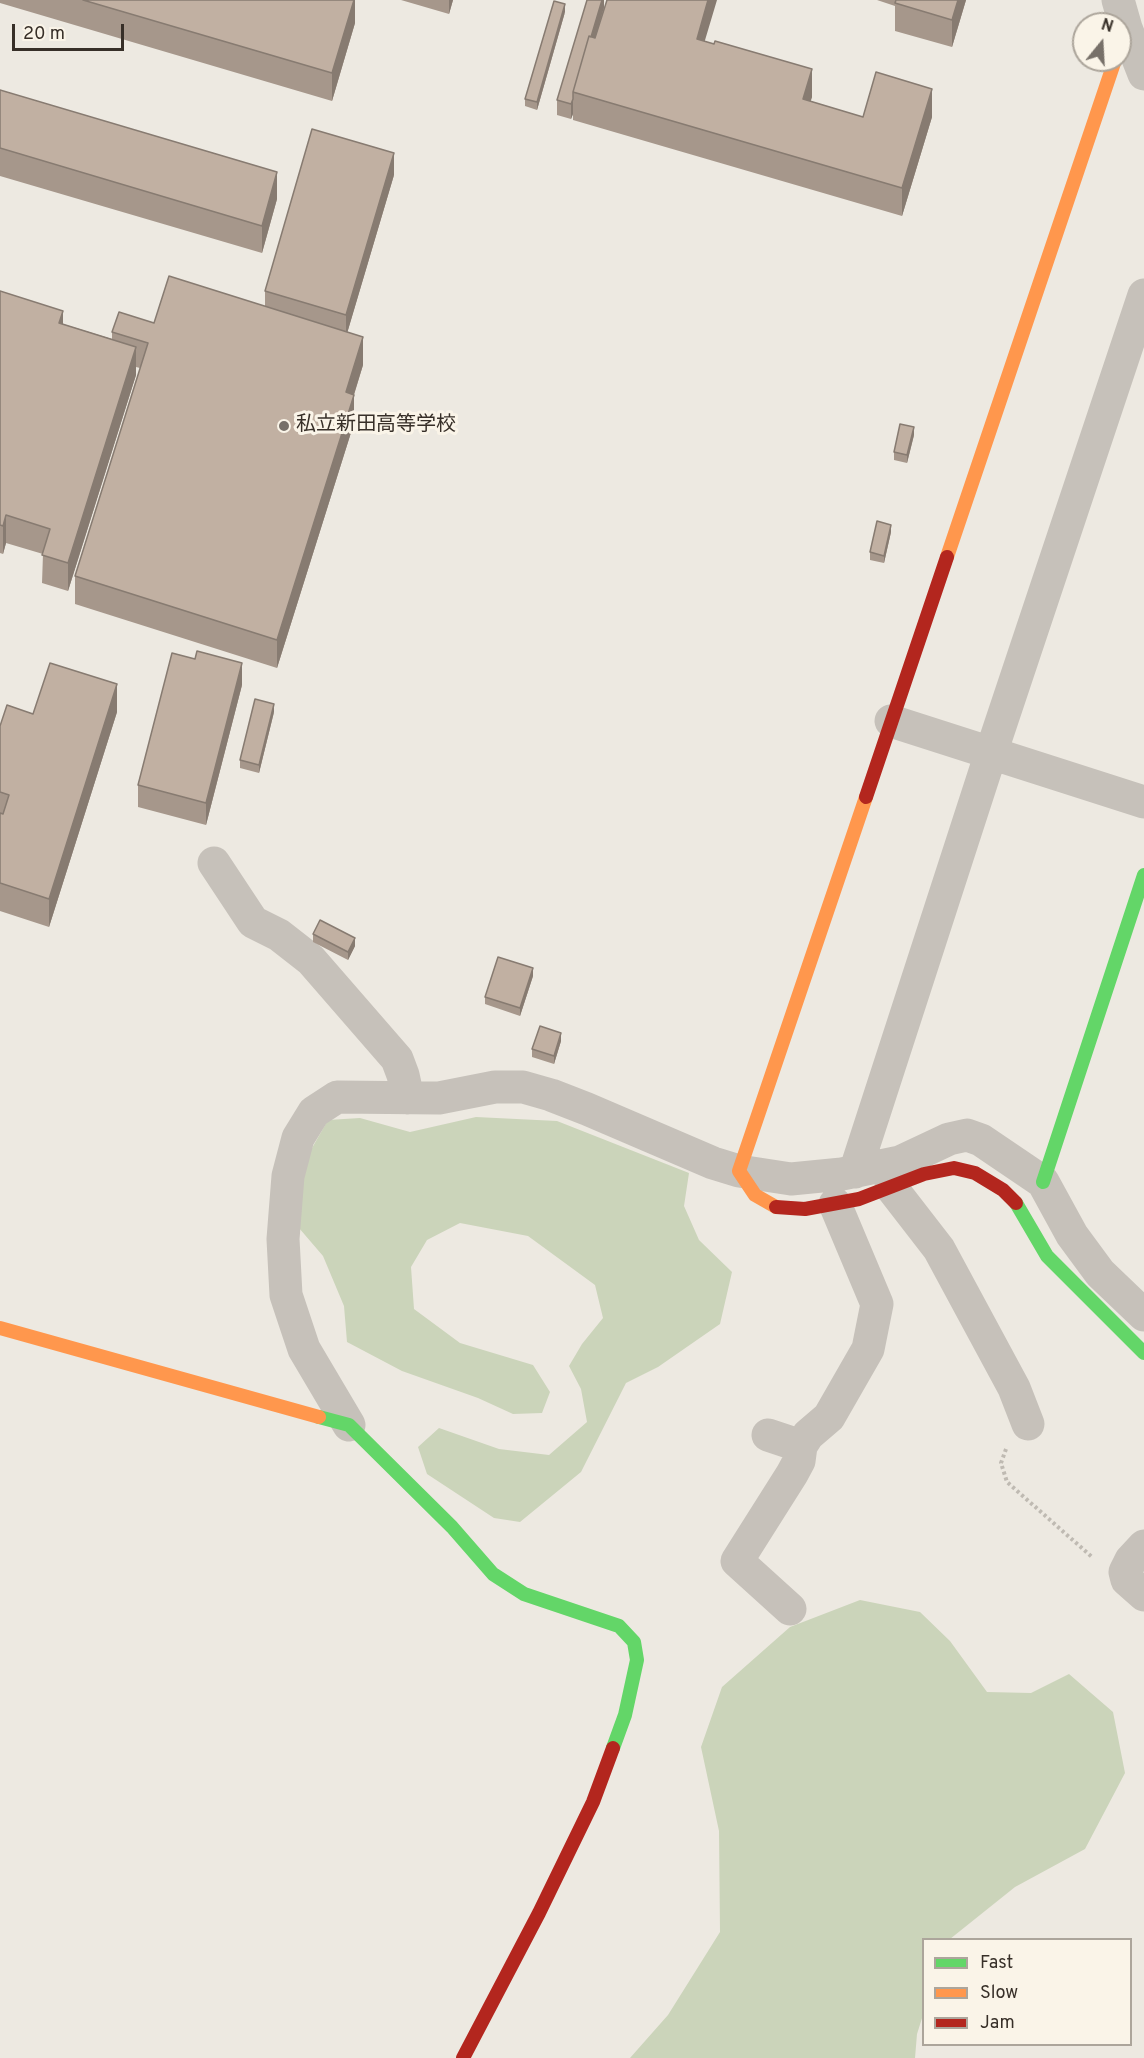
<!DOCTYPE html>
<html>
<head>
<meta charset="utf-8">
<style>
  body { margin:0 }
  #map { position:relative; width:1144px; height:2058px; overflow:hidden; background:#ede9e1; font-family:Overpass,sans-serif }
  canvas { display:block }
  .legend { position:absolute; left:922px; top:1938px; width:210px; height:108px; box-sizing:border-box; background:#faf4e8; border:2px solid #aca59b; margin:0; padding:8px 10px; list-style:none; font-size:18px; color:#372f28 }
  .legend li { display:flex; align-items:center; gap:12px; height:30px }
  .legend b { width:30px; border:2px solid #aca59b }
  .north { position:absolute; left:1072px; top:12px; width:60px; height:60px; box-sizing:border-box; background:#faf4e8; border:2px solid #aca59b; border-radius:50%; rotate:18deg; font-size:16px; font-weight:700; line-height:24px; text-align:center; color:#372f28 }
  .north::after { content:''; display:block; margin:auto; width:21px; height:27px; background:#777069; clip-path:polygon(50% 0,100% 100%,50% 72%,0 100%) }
  .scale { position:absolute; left:12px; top:24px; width:112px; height:27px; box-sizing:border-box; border:3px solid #372f28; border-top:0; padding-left:8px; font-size:18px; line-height:21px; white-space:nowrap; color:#372f28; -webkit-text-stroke:4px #faf4e8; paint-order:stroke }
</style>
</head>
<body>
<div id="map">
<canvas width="1144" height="2058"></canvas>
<ul class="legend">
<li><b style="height:8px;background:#63d668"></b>Fast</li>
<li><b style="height:8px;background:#ff974d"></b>Slow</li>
<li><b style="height:8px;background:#b3261e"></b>Jam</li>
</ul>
<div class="north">N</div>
<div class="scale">20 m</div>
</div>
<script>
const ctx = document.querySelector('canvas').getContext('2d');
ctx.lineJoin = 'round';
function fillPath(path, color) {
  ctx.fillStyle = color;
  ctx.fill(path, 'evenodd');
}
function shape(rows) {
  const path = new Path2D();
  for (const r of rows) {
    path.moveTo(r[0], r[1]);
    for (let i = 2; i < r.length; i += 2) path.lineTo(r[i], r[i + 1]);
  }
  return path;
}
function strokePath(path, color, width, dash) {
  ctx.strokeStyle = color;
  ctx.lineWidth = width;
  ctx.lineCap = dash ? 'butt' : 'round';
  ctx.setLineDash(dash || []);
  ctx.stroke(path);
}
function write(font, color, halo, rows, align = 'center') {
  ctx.font = font + ' Overpass,"Noto Sans JP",sans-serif';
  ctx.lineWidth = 6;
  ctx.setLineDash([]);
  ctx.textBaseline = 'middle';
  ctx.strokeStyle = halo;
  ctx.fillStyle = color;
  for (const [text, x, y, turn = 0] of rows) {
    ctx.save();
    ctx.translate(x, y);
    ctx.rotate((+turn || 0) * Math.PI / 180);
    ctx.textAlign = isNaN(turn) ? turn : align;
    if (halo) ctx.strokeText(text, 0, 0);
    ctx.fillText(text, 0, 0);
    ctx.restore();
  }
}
const green = shape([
  [476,1117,557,1121,689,1173,684,1206,699,1240,732,1272,720,1324,658,1367,626,1383,581,1472,520,1522,494,1518,427,1474,418,1447,439,1428,499,1449,549,1455,587,1422,581,1389,569,1366,582,1344,603,1318,595,1285,528,1236,460,1223,427,1240,411,1267,414,1309,460,1343,533,1365,550,1392,542,1413,513,1414,478,1398,402,1371,347,1342,344,1306,323,1256,293,1221,296,1176,328,1120,360,1118,410,1132],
  [860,1600,920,1612,950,1641,987,1692,1031,1693,1069,1674,1113,1712,1125,1773,1085,1849,1015,1887,950,1939,924,1940,923,2015,917,2034,915,2058,630,2058,668,2015,720,1932,719,1831,701,1747,722,1687,790,1627]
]);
const path = shape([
  [1006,1449,1001,1463,1007,1482,1092,1557]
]);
const street = shape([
  [1118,0,1126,28,1144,74],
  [891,721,1144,802],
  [214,863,253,922,279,935,311,960,397,1059,403,1075,408,1098],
  [855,1172,991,753,1144,295],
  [891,1187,939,1249,1014,1388,1028,1424],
  [349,1425,304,1349,286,1295,283,1239,288,1176,298,1138,314,1112,337,1097,439,1098,495,1087,523,1087,551,1095,587,1109,713,1163,739,1171,791,1179,842,1174,900,1162,949,1139,967,1135,981,1140,1043,1182,1072,1235,1100,1273,1144,1315],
  [768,1435,801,1446],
  [1144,1546,1131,1560,1125,1572,1127,1580,1144,1595],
  [790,1609,737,1561,792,1474,799,1461,801,1446,808,1435,829,1417,868,1349,877,1304,835,1204]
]);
const fast = shape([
  [1043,1182,1144,875],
  [1016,1203,1047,1256,1144,1353],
  [319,1417,349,1425,452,1527,493,1574,524,1594,619,1626,634,1642,637,1660,625,1715,613,1748]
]);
const slow = shape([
  [947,557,1115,60],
  [776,1207,755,1195,739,1171,866,797],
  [0,1328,319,1417]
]);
const jam = shape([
  [866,797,947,557],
  [776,1207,805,1209,859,1199,924,1174,954,1168,975,1173,1003,1190,1016,1203],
  [463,2058,539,1913,593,1802,613,1748]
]);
const wall = shape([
  [0,0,355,0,355,23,332,101,0,3],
  [401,0,453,0,449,14],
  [604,0,604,7,704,42,812,97,810,101,863,117,932,117,902,216,573,120,573,114,571,119,557,115,557,100],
  [877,0,966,0,952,47,895,31,895,6],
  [565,12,537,110,525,106,525,99],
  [0,90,277,199,262,253,0,176],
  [394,175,347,333,363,365,354,395,354,423,277,668,75,604,75,576,140,368,136,367,136,375,68,591,42,583,43,554,6,543,3,554,0,553,0,291,63,324,112,339,112,332,154,323,265,307,265,291],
  [914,435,907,463,894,460,894,452],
  [891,532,884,563,870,560,870,552],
  [242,685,206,825,138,807,138,785],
  [117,712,49,927,0,911,0,726,33,714],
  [274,712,259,773,240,768,240,760],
  [313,934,355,946,348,960,313,942],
  [533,976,520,1016,485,1004,485,997],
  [561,1041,554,1064,532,1057,532,1049]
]);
const shadedWall = shape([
  [354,0,355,0,355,23,332,101,332,73],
  [449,0,453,0,449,14],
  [602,0,604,0,604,7,579,94,575,93],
  [708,0,717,0,697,67,697,39],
  [958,0,966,0,952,47,952,20],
  [565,4,565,12,537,110,537,102],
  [812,69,812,97,803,127,803,99],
  [932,89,932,117,902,216,902,188],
  [573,99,573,114,571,119,571,104],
  [394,153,394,175,346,337,346,315],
  [277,172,277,199,262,253,262,226],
  [63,311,63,339,59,323],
  [363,337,363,365,346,420,346,392],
  [136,347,136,375,68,591,68,563],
  [354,395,354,423,277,668,277,640],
  [914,427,914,435,907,463,907,455],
  [6,515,6,543,3,554,3,526],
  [891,525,891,532,884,563,884,556],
  [242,663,242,685,206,825,206,803],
  [117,684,117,712,49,927,49,899],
  [274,704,274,712,259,773,259,765],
  [355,938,355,946,348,960,348,952],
  [533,968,533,976,520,1016,520,1008],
  [561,1033,561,1041,554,1064,554,1056]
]);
const building = shape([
  [83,0,354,0,332,73,83,0],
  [587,0,602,0,591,37,589,36,573,92,573,99,571,104,557,100,587,0],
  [607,0,708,0,697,39,714,44,715,41,812,69,803,99,863,117,876,72,932,89,902,188,573,92,589,36,595,38,607,0],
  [896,0,958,0,952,20,895,3,896,0],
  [554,1,565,4,537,102,525,99,554,1],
  [0,90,277,172,262,226,0,148,0,90],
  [312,129,394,153,346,315,265,291,312,129],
  [169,276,363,337,346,392,354,395,277,640,75,576,148,343,112,332,119,312,154,323,169,276],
  [0,291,63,311,59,323,136,347,68,563,42,555,50,529,6,515,3,526,0,525,0,291],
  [900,424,914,427,907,455,894,452,900,424],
  [877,521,891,525,884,556,870,552,877,521],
  [197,651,242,663,206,803,138,785,172,653,195,659,197,651],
  [50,663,117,684,49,899,0,883,0,813,3,814,9,795,0,792,0,726,7,705,33,714,50,663],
  [255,699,274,704,259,765,240,760,255,699],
  [320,920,355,938,348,952,313,934,320,920],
  [498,957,533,968,520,1008,485,997,498,957],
  [540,1026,561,1033,554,1056,532,1049,540,1026]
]);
const markers = [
  [284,426,6,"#777069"]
];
const poiNames = [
  ["私立新田高等学校",296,426]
];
fillPath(green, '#cbd4ba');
strokePath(path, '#bfbab2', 4, [3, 3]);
strokePath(street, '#c6c1ba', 33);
strokePath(fast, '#63d668', 14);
strokePath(slow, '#ff974d', 14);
strokePath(jam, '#b3261e', 14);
fillPath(wall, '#a6978b');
fillPath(shadedWall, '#877b71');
fillPath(building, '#c1b0a2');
strokePath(building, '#877b71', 1.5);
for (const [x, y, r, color] of markers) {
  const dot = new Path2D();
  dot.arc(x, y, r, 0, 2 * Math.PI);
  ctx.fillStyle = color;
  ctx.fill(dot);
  strokePath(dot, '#faf4e8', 2);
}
write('20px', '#372f28', '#faf4e8', poiNames, 'left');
</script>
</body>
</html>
